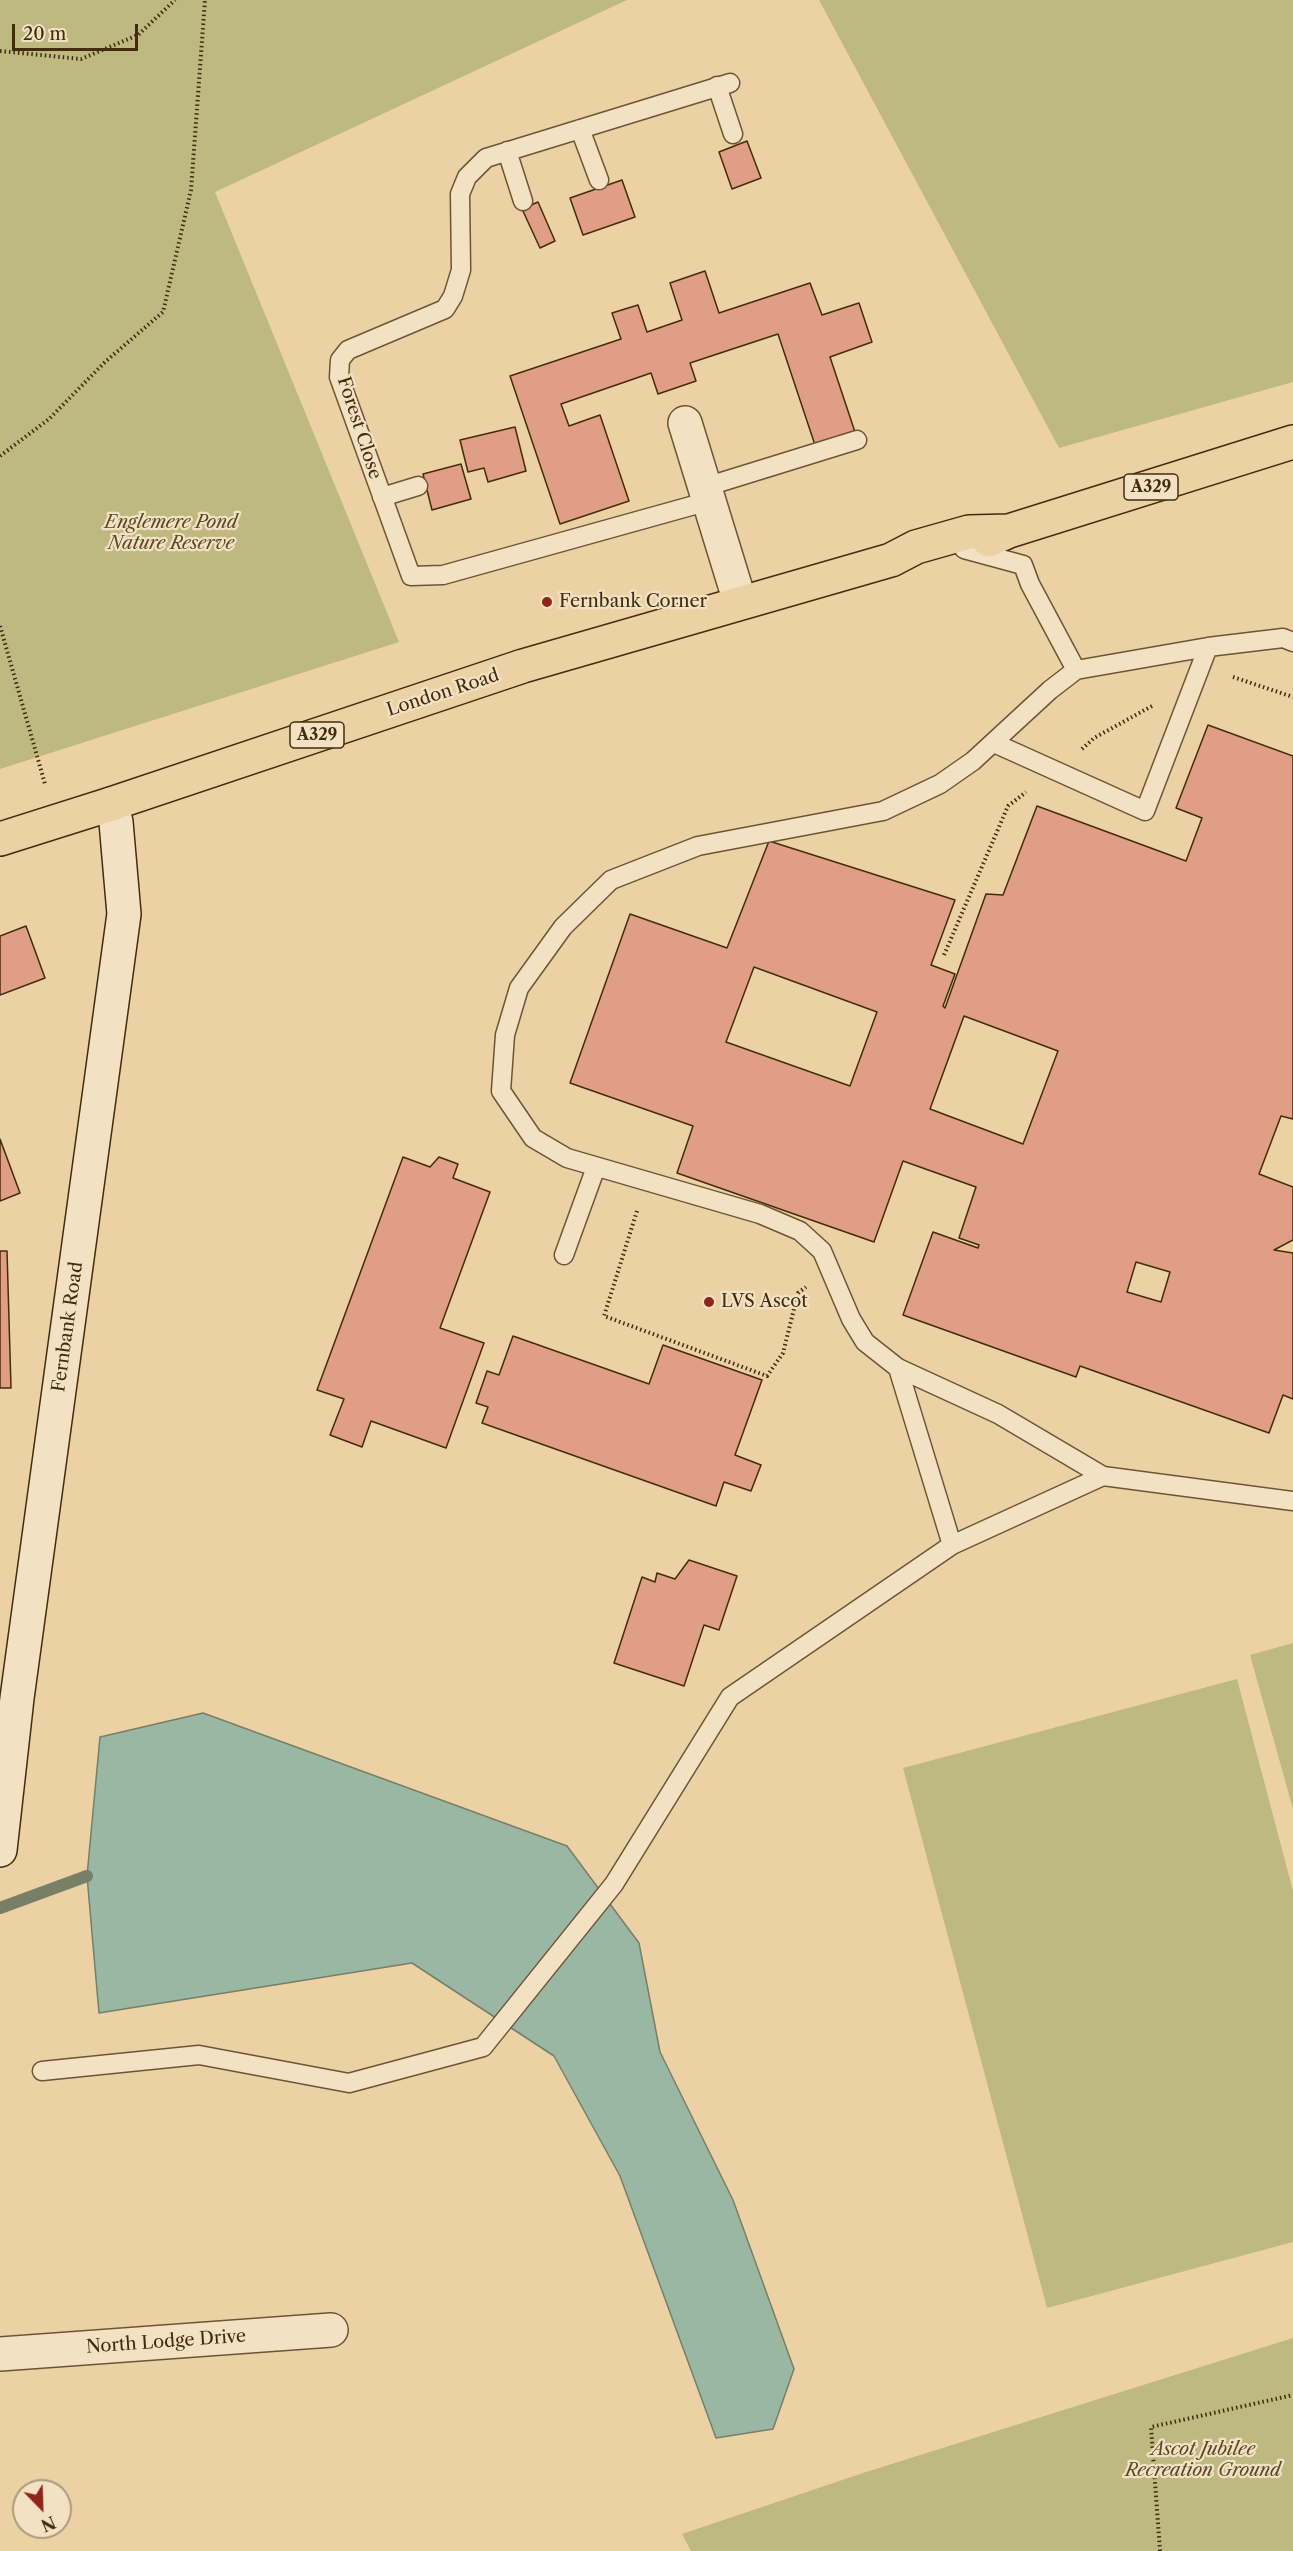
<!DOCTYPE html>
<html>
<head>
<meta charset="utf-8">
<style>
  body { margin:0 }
  #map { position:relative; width:1293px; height:2551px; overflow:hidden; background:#ecd1a4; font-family:"Libre Caslon Text",serif }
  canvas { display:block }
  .north { position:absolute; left:12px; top:2479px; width:60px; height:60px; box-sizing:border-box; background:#f3e1c4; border:2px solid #ad997b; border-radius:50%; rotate:157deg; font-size:16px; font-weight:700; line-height:24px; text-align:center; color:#432c0e }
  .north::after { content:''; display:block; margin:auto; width:21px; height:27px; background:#8f2418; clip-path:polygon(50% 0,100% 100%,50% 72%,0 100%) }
  .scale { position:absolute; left:12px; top:24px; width:126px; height:27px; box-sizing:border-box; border:3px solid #432c0e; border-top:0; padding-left:8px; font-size:18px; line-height:21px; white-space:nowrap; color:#432c0e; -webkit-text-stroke:4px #f3e1c4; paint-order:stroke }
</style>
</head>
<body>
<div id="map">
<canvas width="1293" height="2551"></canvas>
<div class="north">N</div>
<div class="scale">20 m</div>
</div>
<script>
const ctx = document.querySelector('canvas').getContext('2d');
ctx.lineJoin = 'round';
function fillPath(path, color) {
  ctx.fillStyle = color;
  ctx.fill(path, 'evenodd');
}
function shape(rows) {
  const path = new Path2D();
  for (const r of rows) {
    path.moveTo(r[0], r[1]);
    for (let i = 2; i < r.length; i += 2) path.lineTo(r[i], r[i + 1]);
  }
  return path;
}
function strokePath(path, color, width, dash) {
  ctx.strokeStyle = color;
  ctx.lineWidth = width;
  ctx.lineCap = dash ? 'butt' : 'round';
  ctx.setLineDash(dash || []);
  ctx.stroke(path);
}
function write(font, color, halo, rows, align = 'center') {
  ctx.font = font + ' "Libre Caslon Text",serif';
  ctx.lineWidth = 4.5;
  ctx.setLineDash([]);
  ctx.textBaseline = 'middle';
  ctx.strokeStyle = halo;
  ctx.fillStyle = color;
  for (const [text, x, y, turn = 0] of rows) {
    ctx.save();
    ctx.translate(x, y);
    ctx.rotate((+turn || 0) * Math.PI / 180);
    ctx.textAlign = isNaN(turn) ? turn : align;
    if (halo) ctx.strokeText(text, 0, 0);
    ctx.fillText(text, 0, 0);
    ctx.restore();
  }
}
const green = shape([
  [0,0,627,0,215,192,399,642,0,769],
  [819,0,1293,0,1293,382,1059,448],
  [1293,1643,1293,1809,1250,1655],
  [1237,1679,1293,1891,1293,2242,1047,2308,903,1768],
  [1293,2338,1293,2551,691,2551,682,2534,866,2472]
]);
const water = shape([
  [203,1713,567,1846,639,1943,660,2052,733,2200,794,2369,773,2429,716,2438,620,2176,554,2056,412,1963,99,2013,87,1876,100,1737,203,1713]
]);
const stream = shape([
  [0,1908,87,1876]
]);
const building = shape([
  [747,141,761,178,732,189,719,152,747,141],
  [622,180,635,217,583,235,570,198,622,180],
  [538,202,555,241,540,248,522,209,538,202],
  [705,271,719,313,810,283,822,315,859,303,872,342,830,357,856,435,816,448,778,334,690,363,696,381,658,394,651,373,561,404,569,426,600,415,629,501,560,524,510,376,621,339,612,313,638,305,647,332,682,320,670,283,705,271],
  [515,427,526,471,488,482,484,468,468,472,460,440,515,427],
  [461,464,471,499,432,510,423,474,461,464],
  [1208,725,1293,756,1293,1119,1281,1116,1259,1174,1293,1187,1293,1240,1274,1250,1293,1253,1293,1399,1283,1395,1269,1433,1080,1366,1076,1377,903,1315,933,1232,978,1248,979,1245,959,1238,976,1187,903,1161,874,1242,677,1173,693,1126,570,1083,630,914,727,948,769,841,955,900,931,965,955,974,943,1006,945,1008,986,894,1003,895,1037,806,1186,861,1202,818,1176,808,1208,725],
  [754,967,877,1012,850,1086,726,1042,754,967],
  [964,1016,1058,1051,1023,1144,930,1109,964,1016],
  [1136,1262,1170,1272,1161,1302,1127,1292,1136,1262],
  [26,926,45,978,0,995,0,936,26,926],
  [0,1139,20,1193,0,1201,0,1139],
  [403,1157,430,1167,439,1157,458,1164,453,1178,490,1192,440,1328,484,1343,446,1448,371,1421,362,1447,330,1435,344,1399,317,1390,403,1157],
  [0,1251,7,1251,11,1388,0,1388,0,1251],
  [513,1336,649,1384,663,1345,762,1380,735,1455,761,1465,751,1491,724,1482,716,1506,482,1423,488,1407,476,1403,487,1371,499,1375,513,1336],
  [689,1560,737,1576,719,1630,704,1625,684,1686,614,1663,642,1577,655,1582,657,1573,675,1579,689,1560]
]);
const path = shape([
  [0,51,81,59,138,35,175,0],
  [0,456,49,419,105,362,163,312,191,190,205,0],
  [0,626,45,784],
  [1233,677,1293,697],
  [1082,749,1094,738,1152,706],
  [944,955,1008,806,1026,792],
  [637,1211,604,1316,767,1376,783,1353,798,1293,806,1287],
  [1160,2551,1151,2427,1293,2395]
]);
const lane = shape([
  [717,86,733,134],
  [580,129,599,180],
  [507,151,523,201],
  [705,487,857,440],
  [382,497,418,486],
  [709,501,443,575,411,576,339,377,340,360,348,350,445,309,453,296,461,270,460,194,467,177,486,158,730,83],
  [964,549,1023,565,1030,584,1076,670,1208,647,1283,638,1293,642],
  [1076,670,1050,690,973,761,940,784,883,811,698,846,611,880,563,927,519,988,505,1035,501,1091,533,1138,567,1158,760,1214,800,1231,822,1251,851,1319,865,1342,898,1368,998,1414,1103,1476,1293,1501],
  [994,743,1145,811,1208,647],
  [564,1255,596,1167],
  [898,1368,952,1545],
  [42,2071,199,2055,349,2083,483,2047,614,1884,730,1697,952,1545,1103,1476]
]);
const street = shape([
  [685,423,740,602],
  [0,2354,331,2330]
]);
const secondary = shape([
  [0,1850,17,1698,124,914,116,822,111,804]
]);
const primary = shape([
  [989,540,1009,531,1293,442],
  [0,839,111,804,523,666,891,560,916,547,969,532,1009,531]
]);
const markers = [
  [547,602,6,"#8f2418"],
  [709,1302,6,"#8f2418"]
];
const shields = [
  [1151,487,54],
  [317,735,54]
];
const shieldNames = [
  ["A329",1151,487],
  ["A329",317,735]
];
const streetNames = [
  ["Forest Close",359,428,72],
  ["London Road",443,693,-18],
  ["Fernbank Road",68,1327,-82],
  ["North Lodge Drive",166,2342,-4]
];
const parkNames = [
  ["Englemere Pond",171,523],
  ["Nature Reserve",171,544],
  ["Ascot Jubilee",1203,2450],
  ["Recreation Ground",1203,2471]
];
const poiNames = [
  ["Fernbank Corner",559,602],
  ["LVS Ascot",721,1302]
];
fillPath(green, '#beb981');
fillPath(water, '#99b7a3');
strokePath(water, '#777f67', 1.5);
strokePath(stream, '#777f67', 12);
fillPath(building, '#e09e86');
strokePath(building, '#432c0e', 1.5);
strokePath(lane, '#6d5534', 21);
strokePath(street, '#6d5534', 36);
strokePath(secondary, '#432c0e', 36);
strokePath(primary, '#432c0e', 36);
strokePath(path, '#432c0e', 4, [1.5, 3]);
strokePath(lane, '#f3e1c4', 18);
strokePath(street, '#f3e1c4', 33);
strokePath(secondary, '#f3e1c4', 33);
strokePath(primary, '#ecd1a4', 33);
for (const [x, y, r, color] of markers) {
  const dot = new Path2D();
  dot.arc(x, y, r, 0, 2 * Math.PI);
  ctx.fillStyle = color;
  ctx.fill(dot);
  strokePath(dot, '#f3e1c4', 2);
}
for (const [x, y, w] of shields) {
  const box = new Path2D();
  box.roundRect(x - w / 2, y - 13, w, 26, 4.5);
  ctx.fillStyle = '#f3e1c4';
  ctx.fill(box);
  strokePath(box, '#432c0e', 1.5);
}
write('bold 16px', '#432c0e', null, shieldNames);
write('18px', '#432c0e', '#f3e1c4', streetNames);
write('italic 18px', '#5c4825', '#f3e1c4', parkNames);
write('18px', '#432c0e', '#f3e1c4', poiNames, 'left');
</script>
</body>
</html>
